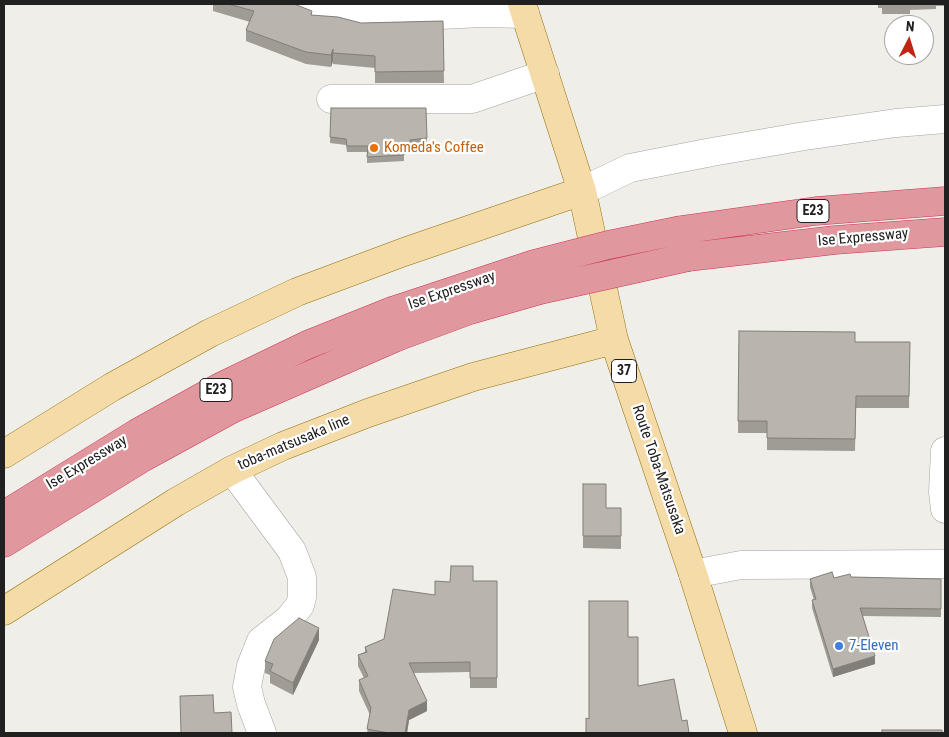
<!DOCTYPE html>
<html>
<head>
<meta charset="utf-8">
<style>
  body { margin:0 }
  #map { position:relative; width:949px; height:737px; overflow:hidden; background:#f0eee8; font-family:"Roboto Condensed",sans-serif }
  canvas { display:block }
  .frame { position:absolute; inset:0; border:5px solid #202020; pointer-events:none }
  .north { position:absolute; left:884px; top:15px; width:50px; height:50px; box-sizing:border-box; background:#fff; border:1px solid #a6a6a6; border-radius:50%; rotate:5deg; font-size:14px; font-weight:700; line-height:20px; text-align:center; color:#202020 }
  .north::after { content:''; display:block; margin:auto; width:18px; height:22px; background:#c02311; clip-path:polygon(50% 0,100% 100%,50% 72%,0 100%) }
</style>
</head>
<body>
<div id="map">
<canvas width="949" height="737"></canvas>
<div class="frame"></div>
<div class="north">N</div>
</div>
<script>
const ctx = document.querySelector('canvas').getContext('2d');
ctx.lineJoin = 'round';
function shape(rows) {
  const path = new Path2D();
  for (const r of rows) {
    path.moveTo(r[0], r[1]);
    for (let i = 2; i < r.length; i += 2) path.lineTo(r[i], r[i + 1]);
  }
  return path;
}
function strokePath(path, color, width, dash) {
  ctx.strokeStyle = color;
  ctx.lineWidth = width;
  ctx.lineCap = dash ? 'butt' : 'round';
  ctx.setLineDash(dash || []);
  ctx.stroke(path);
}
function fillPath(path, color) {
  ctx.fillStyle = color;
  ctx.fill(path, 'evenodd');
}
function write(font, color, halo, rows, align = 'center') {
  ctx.font = font + ' "Roboto Condensed",sans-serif';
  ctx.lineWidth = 4.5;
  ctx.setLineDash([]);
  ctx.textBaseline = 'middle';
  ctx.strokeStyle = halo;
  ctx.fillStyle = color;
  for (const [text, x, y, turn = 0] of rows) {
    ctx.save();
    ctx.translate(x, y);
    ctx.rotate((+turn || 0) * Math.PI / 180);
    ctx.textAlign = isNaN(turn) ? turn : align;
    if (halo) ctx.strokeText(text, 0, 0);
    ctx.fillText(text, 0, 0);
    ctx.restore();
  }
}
const street = shape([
  [305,4,362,19,481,13,525,14],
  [331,99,472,99,545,74],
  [582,191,630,168,712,152,805,136,896,123,945,119],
  [945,451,943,492,945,509],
  [232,470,292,551,302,577,302,597,300,605,289,619,261,641,251,666,247,687,251,704,262,733],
  [693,574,741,565,945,564]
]);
const primary = shape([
  [522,4,582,191,614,340,693,574,743,733],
  [4,454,112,387,210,333,297,292,404,252,582,191],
  [4,611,176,502,232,470,283,446,368,413,473,377,614,340]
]);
const highway = shape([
  [681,230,816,211,945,201],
  [688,257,835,240,945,232],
  [4,515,137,433,222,386,307,345,392,311],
  [4,543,144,457,232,409,397,337]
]);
const highwayBridge = shape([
  [392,311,534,264,608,245,681,230],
  [397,337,470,310,540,290,688,257]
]);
const wall = shape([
  [213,4,294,4,312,15,361,23,443,21,444,83,375,83,375,68,333,64,333,61,331,67,306,64,246,41,246,30,250,22,213,11],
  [878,4,945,4,945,6,936,6,936,9,910,10,910,14,882,14,882,8,878,8],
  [331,108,427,138,427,145,410,146,410,154,404,154,404,161,367,163,367,152,347,152,346,145,330,143],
  [739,331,855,342,910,342,909,408,856,408,855,451,767,450,767,433,738,433],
  [583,484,606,508,621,508,621,549,583,548],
  [851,577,941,579,941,617,863,616,875,664,833,677,812,608,812,600,814,600,810,587,810,579],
  [497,581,497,688,470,688,470,672,414,673,427,711,409,720,407,733,367,733,370,715,359,691,359,680,364,678,358,666,358,655,365,652,365,647,384,639,450,582],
  [319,640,293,695,270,683,270,675,265,673,265,661]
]);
const shadedWall = shape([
  [333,49,333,61,331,67,331,55],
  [319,628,319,640,293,695,293,683],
  [875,656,875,664,833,677,833,669],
  [427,701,427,711,409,720,407,733,405,733,409,710]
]);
const building = shape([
  [228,4,294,4,312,11,311,15,338,17,361,23,443,21,444,71,375,72,375,56,333,53,333,49,331,55,306,52,246,30,254,11,228,4],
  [331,108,426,108,427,138,410,140,410,148,403,147,404,155,367,157,368,146,347,146,346,139,330,137,331,108],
  [739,331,855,332,855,342,910,342,909,396,856,396,855,439,767,438,767,421,738,421,739,331],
  [583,484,606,484,606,508,621,508,621,536,583,536,583,484],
  [451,566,473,566,473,581,497,581,497,678,470,678,470,662,409,663,427,701,409,710,405,733,389,733,367,729,371,708,359,680,368,676,358,655,367,652,365,647,384,639,393,589,435,595,435,581,450,582,451,566],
  [832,572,834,578,850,574,851,577,941,579,941,609,860,608,875,656,833,669,812,600,816,599,810,579,832,572],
  [589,601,628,601,628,637,638,637,638,686,674,679,682,721,687,720,689,733,586,733,586,718,589,719,589,601],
  [299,618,319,628,293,683,270,671,273,664,265,661,274,639,299,618],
  [213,695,214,713,231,712,232,733,181,733,180,696,213,695],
  [882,730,942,730,942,733,882,733,882,730]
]);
const markers = [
  [374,148,5,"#e8710a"],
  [839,646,5,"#3f7fe0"]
];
const shields = [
  [813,211,32],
  [624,371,25],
  [216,390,32]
];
const shieldNames = [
  ["E23",813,211],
  ["37",624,371],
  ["E23",216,390]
];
const foodNames = [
  ["Komeda's Coffee",384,148]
];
const streetNames = [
  ["Ise Expressway",863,238,-5],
  ["Ise Expressway",452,291,-19],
  ["toba-matsusaka line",294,443,-23],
  ["Ise Expressway",87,463,-31],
  ["Route Toba-Matsusaka",658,470,71]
];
const shopNames = [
  ["7-Eleven",849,646]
];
strokePath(street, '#a4a4a4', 29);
strokePath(primary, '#90720d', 29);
strokePath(highway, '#cd365a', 29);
strokePath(street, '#fff', 28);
strokePath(primary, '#f4dba8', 28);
strokePath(highway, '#e0979d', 28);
strokePath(highwayBridge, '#cd365a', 29, []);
strokePath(highwayBridge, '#e0979d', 28);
fillPath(wall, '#9f9b95');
fillPath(shadedWall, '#827e79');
fillPath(building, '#b9b4ad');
strokePath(building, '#827e79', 1);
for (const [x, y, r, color] of markers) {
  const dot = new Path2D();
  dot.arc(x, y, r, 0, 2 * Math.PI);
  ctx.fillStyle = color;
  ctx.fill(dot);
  strokePath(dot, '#fff', 2);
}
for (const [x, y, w] of shields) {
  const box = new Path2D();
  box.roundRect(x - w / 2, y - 11.5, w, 23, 4);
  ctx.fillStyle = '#fff';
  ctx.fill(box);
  strokePath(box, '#202020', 1);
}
write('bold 14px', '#202020', null, shieldNames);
write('15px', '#c56008', '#fff', foodNames, 'left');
write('15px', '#202020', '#fff', streetNames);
write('15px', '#366cbe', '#fff', shopNames, 'left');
</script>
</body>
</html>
